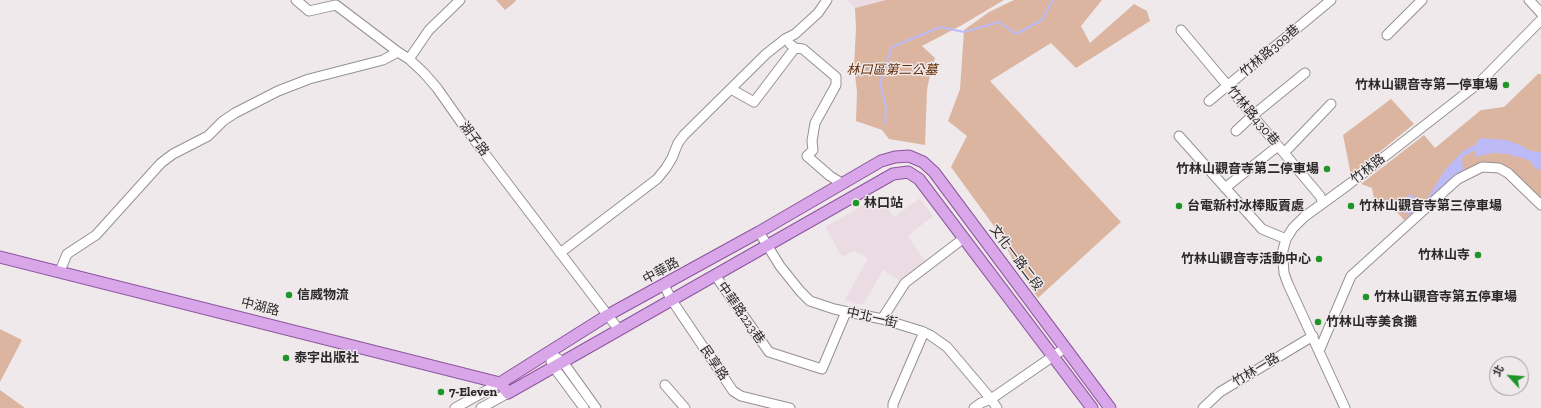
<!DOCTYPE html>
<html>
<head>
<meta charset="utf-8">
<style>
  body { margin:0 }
  #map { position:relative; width:1541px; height:408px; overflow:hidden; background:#f0e9ec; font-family:"Zilla Slab","Noto Sans TC",serif }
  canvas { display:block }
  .north { position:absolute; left:1489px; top:356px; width:40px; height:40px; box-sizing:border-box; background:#f0e9ec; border:1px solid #a19c9e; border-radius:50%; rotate:296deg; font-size:11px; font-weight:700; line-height:16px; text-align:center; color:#2b2829 }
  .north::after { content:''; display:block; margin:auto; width:14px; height:18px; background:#1e9627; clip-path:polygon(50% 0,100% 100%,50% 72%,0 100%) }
</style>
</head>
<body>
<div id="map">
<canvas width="1541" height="408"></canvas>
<div class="north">北</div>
</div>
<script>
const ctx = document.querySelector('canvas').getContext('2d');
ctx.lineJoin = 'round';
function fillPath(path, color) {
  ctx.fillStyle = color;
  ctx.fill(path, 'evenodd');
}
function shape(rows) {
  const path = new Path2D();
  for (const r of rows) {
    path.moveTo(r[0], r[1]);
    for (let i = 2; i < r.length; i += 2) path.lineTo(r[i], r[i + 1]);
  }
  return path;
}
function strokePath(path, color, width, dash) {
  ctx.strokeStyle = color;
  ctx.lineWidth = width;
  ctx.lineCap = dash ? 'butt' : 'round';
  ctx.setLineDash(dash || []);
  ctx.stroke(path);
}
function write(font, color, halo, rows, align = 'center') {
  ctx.font = font + ' "Zilla Slab","Noto Sans TC",serif';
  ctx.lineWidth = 3;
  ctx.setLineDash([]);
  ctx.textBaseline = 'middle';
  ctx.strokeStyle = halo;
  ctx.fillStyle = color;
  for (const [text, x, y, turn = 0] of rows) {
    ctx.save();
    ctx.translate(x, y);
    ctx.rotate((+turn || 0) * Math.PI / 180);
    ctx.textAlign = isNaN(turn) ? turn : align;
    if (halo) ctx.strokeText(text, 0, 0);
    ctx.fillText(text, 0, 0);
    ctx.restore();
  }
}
const built = shape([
  [846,0,886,0,855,8],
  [879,196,894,217,920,198,933,216,908,236,927,264,902,282,883,270,863,305,845,300,868,258,854,251,842,257,825,227]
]);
const green = shape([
  [496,0,515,0,516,1,505,10],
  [886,0,1004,0,962,25,922,46,935,58,931,70,927,90,925,145,889,139,882,130,856,121,857,92,854,66,856,29,855,8],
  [1014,0,1102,0,1081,26,1090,43,1134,4,1147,11,1150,21,1076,68,1051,43,990,81,1121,222,1038,298,1014,262,999,233,951,167,967,136,948,121,960,89,964,30,989,12],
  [1538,74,1541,74,1541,198,1514,173,1501,164,1486,162,1470,169,1451,181,1404,220,1387,201,1380,208,1375,204,1372,188,1361,184,1424,135,1435,148,1481,110,1504,107],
  [1391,99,1414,124,1351,175,1343,135],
  [0,329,22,340,0,382],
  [0,390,25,408,0,408]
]);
const water = shape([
  [1480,138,1507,140,1522,146,1531,151,1541,152,1541,170,1535,168,1528,158,1517,157,1499,151,1476,157,1476,150,1462,157,1463,171,1423,205,1408,215,1397,202,1398,198,1406,199,1410,194,1421,202,1427,199,1445,170,1463,151,1475,145]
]);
const stream = shape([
  [885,124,886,107,880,84,892,47,940,27,964,32,999,22,1016,34,1042,20,1053,0],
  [1493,152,1507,153],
  [1522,157,1531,160]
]);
const minor = shape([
  [296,0,309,11,336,5,398,52,409,59,424,73,437,88,463,125,619,330],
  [1529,0,1541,13],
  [1181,30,1320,196,1323,203],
  [1387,35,1422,0],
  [795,48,803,49,836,77,836,85,815,123,812,141,813,150,807,156,830,176,843,184],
  [409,59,429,30,460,0],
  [731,89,754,102,795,48,790,44],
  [1209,101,1331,0],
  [1236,131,1252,116,1305,73],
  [1179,136,1262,229,1286,239],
  [1284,153,1331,104],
  [1225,188,1278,146],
  [759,232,780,266,800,291,810,301,834,309,882,319,921,331,930,335,947,347,991,399,997,408],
  [560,253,657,179,666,168,672,158,678,143,684,135,766,54,785,39,795,34,818,13,827,0],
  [60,271,67,254,96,235,161,163,173,154,208,136,223,121,235,113,278,91,309,79,383,60,398,52],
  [715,275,769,352,822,369,846,312],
  [664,285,671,299,733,391,741,396,790,408],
  [882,319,905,283,964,238],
  [1319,351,1351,276,1458,179,1482,167,1499,168,1508,173,1541,205],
  [548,352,563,362,596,408],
  [551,361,553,366,584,408],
  [665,385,685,408],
  [455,408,500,383],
  [481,408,508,393],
  [893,408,893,404,924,332],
  [974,408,981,403,991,399,1065,348],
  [1203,408,1220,392,1313,336],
  [1345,408,1288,284,1284,273,1283,260,1283,250,1286,239,1293,228,1304,217,1348,185,1479,83,1541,20]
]);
const major = shape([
  [0,257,500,383,508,393,893,174,908,172,919,179,1092,408],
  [500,383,608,315,759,232,881,161,895,157,909,156,923,162,934,172,1110,408]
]);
const markers = [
  [1506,85,4,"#1e9627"],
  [1327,169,4,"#1e9627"],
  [856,203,4,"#1e9627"],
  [1179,206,4,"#1e9627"],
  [1351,206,4,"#1e9627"],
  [1478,255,4,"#1e9627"],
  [1319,259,4,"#1e9627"],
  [289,295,4,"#1e9627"],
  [1366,297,4,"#1e9627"],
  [1318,322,4,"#1e9627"],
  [286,358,4,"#1e9627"],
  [441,392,4,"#1e9627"]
];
const streetNames = [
  ["竹林路309巷",1270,51,-40],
  ["竹林路430巷",1253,116,50],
  ["湖子路",474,139,53],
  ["竹林路",1368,169,-38],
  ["文化一路二段",1016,258,53],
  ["中華路",661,271,-29],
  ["中湖路",260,307,14],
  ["中華路223巷",741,313,55],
  ["中北一街",872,318,13],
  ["民享路",714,363,56],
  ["竹林一路",1256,370,-31]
];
const parkNames = [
  ["林口區第二公墓",892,70]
];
const poiNames = [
  ["竹林山觀音寺第一停車場",1498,85,"right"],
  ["竹林山觀音寺第二停車場",1319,169,"right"],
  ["林口站",864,203],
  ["台電新村冰棒販賣處",1187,206],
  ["竹林山觀音寺第三停車場",1359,206],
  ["竹林山寺",1470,255,"right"],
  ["竹林山觀音寺活動中心",1311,259,"right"],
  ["信威物流",297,295],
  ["竹林山觀音寺第五停車場",1374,297],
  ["竹林山寺美食攤",1326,322],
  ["泰宇出版社",294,358],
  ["7-Eleven",449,392]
];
fillPath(built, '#ebdce3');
fillPath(green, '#dcb5a0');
fillPath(water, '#bcbaf7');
strokePath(stream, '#bcbaf7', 2);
strokePath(minor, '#969093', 11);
strokePath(major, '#8c559d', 13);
strokePath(minor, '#fff', 9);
strokePath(major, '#d9a7e9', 11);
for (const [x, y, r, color] of markers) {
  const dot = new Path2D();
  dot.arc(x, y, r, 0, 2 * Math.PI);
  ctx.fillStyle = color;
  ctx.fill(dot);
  strokePath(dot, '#f0e9ec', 1.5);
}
write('13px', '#2b2829', '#f0e9ec', streetNames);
write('italic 13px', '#642d04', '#f0e9ec', parkNames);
write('bold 13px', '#2b2829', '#f0e9ec', poiNames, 'left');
</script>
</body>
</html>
